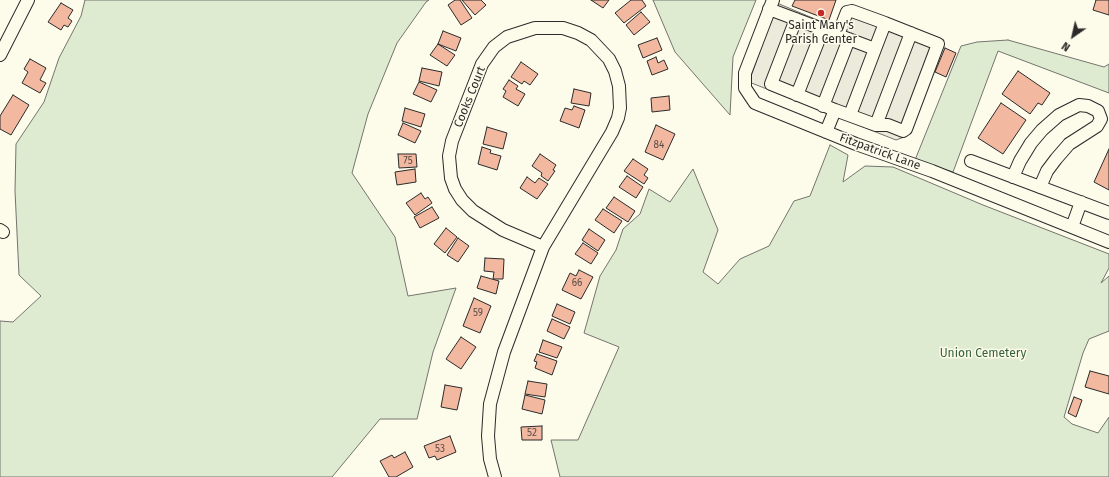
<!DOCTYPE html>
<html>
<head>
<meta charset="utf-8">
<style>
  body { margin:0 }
  #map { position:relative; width:1109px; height:477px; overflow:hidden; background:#fdfbea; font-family:"Fira Sans",sans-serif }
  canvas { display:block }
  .north { position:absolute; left:1053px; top:16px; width:40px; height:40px; -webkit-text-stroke:3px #fdfbea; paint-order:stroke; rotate:214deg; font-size:11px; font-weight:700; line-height:16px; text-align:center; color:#2b2b2b }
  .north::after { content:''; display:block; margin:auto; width:14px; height:18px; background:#2b2b2b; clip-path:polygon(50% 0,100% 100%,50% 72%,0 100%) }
</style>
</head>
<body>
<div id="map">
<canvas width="1109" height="477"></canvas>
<div class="north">N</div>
</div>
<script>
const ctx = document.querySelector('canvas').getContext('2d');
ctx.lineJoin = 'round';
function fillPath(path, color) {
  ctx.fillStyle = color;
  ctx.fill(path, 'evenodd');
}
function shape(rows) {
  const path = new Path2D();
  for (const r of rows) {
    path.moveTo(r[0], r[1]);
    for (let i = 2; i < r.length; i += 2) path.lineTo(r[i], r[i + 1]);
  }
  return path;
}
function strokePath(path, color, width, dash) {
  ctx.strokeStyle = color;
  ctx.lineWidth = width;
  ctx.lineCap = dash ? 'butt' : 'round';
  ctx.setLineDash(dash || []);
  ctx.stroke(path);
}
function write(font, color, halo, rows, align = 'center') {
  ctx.font = font + ' "Fira Sans",sans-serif';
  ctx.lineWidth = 3;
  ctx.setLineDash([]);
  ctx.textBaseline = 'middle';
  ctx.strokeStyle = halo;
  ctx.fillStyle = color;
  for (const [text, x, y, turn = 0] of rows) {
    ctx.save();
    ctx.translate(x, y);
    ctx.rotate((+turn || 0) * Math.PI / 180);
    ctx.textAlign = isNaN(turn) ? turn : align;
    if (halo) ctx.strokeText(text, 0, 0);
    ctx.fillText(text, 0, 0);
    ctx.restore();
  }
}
const green = shape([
  [85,0,429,0,426,2,397,43,368,114,352,173,395,237,408,296,456,288,433,352,417,419,380,419,332,477,0,477,0,321,13,322,41,296,19,275,15,191,16,144,44,102,59,58,81,16,85,0],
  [653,0,756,0,733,57,730,115,675,52,653,0],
  [1008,40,1104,67,1109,64,1109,93,998,51,953,172,915,160,961,46,977,42,1008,40],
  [830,145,848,155,843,182,865,166,893,167,983,205,1109,254,1109,268,1101,283,1109,276,1109,331,1089,339,1083,353,1064,417,1072,424,1098,433,1109,417,1109,477,560,477,551,440,578,440,619,347,584,333,600,276,616,250,623,229,640,214,649,189,670,202,693,169,718,230,703,272,718,284,740,259,769,246,794,201,810,196,830,145]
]);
const parking = shape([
  [777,3,834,27,844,11,851,6,944,40,907,136,896,140,749,82,777,3]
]);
const building = shape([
  [455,0,460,0,472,18,461,25,448,5,455,0],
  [462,0,481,0,486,5,475,15,462,0],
  [591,0,609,0,603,8,591,0],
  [631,0,642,0,646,6,624,23,615,13,631,0],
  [795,0,836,0,829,20,792,6,795,0],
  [1096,0,1109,0,1109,15,1093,10,1096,0],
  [61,3,73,10,68,18,72,21,68,27,64,25,61,30,48,22,61,3],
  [641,12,650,22,634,35,626,25,641,12],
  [443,31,461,38,456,51,438,44,443,31],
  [657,38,662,50,643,58,638,45,657,38],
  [438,44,455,55,447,66,430,55,438,44],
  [945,48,956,53,946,77,935,72,945,48],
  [656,57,658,63,664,60,668,69,652,75,647,61,656,57],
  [30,59,46,68,40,80,46,83,40,93,22,83,28,72,24,69,30,59],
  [521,62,538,74,530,85,524,81,522,84,511,77,521,62],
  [422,68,442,72,439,86,419,81,422,68],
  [1018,71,1050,93,1042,105,1038,103,1030,114,1002,94,1018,71],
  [509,80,518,86,516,89,525,94,518,106,503,97,506,91,503,89,509,80],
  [419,82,437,90,431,102,413,94,419,82],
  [574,89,591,93,589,106,571,103,574,89],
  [13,95,29,105,11,135,0,129,0,116,13,95],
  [669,96,670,110,652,112,651,98,669,96],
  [1001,103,1026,120,1003,154,978,138,1001,103],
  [574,106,585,110,579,128,560,121,565,108,572,110,574,106],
  [405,108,425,114,421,127,402,121,405,108],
  [403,123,421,131,415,143,398,135,403,123],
  [656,125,675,134,663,160,645,152,656,125],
  [487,127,507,133,503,149,483,144,487,127],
  [482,147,491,150,490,153,501,156,497,170,478,164,482,147],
  [1109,149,1109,190,1094,182,1109,149],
  [398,154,416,154,417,167,399,168,398,154],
  [540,154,556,165,553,170,555,171,548,181,541,176,542,173,532,166,540,154],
  [633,159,648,169,644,175,648,178,644,184,624,171,633,159],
  [415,169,416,182,397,185,395,172,415,169],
  [627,176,643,187,636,198,619,187,627,176],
  [527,177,535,183,539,178,548,184,537,199,520,188,527,177],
  [421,193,425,199,428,197,432,203,415,215,406,203,421,193],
  [614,197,635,211,628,222,606,208,614,197],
  [432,207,439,218,420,228,414,217,432,207],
  [603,209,622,221,614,233,595,220,603,209],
  [446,228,457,237,445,253,434,244,446,228],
  [589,229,605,240,598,251,582,240,589,229],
  [458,238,469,246,458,262,447,255,458,238],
  [583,243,598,253,591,264,575,254,583,243],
  [485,258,504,259,503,279,493,279,494,272,484,271,485,258],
  [579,270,593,277,581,299,562,290,570,273,576,276,579,270],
  [481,276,499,281,496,294,477,288,481,276],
  [474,298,491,306,480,333,463,326,474,298],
  [557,304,575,312,570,324,552,316,557,304],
  [552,319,570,327,564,339,547,331,552,319],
  [461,337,476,347,461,369,446,359,461,337],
  [543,340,562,347,557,358,539,352,543,340],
  [537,354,557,361,552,375,535,368,537,362,534,361,537,354],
  [1090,371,1109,376,1109,394,1085,387,1090,371],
  [528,381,547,384,545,397,525,394,528,381],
  [445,385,462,388,457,410,441,407,445,385],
  [525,395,545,400,542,414,522,409,525,395],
  [1074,397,1082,400,1076,417,1068,413,1074,397],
  [542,426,542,440,522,440,521,427,542,426],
  [450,436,456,452,437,460,435,456,429,458,424,446,450,436],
  [405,452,413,467,396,477,389,477,380,461,392,455,394,458,405,452]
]);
const minor = shape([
  [773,0,745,73,745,88,755,103,856,144,932,171,1109,242],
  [769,9,875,49,850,115],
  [796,19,771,84,835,110,826,132],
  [535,28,563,28,578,33,591,40,609,59,615,71,619,86,620,108,618,118,612,132,543,247,503,230,473,211,462,200,455,189,451,178,449,156,452,141,482,64,494,47,507,37,535,28],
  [838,35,847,12,852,11,885,23,875,49],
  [0,55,28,0],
  [797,95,823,29],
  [823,106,849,39],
  [835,110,876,125,888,125,903,131,906,129,938,44,885,23],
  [876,125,911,33],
  [971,161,1109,213],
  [1013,177,1020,161,1031,143,1042,130,1059,115,1079,105,1088,106,1098,111,1101,119,1097,126,1069,144,1056,159,1047,171,1040,187],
  [1072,227,1081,202],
  [0,230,3,232],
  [495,477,490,459,488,436,490,404,504,352,543,247]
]);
const markers = [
  [821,13,4,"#c62828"]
];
const numberNames = [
  ["84",659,145],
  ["75",408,161],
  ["66",577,283],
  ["59",478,313],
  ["52",532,433],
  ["53",440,449]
];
const poiNames = [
  ["Saint Mary's",821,26],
  ["Parish Center",821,40]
];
const streetNames = [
  ["Cooks Court",470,97,-68],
  ["Fitzpatrick Lane",880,152,20]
];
const parkNames = [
  ["Union Cemetery",983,354]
];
fillPath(green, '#deebd1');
strokePath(green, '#74746e', 1);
fillPath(parking, '#eceadb');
strokePath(parking, '#74746e', 1);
fillPath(building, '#f2b8a0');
strokePath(building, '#2b2b2b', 1);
strokePath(minor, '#2b2b2b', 14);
strokePath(minor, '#fdfbea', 12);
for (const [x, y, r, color] of markers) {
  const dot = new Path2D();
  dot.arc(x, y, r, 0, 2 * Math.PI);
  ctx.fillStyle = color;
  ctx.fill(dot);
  strokePath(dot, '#fdfbea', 1.5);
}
write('10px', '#5d4e48', null, numberNames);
write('12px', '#2b2b2b', '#fdfbea', poiNames);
write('12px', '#2b2b2b', '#fdfbea', streetNames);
write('12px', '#34623c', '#fdfbea', parkNames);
</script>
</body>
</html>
